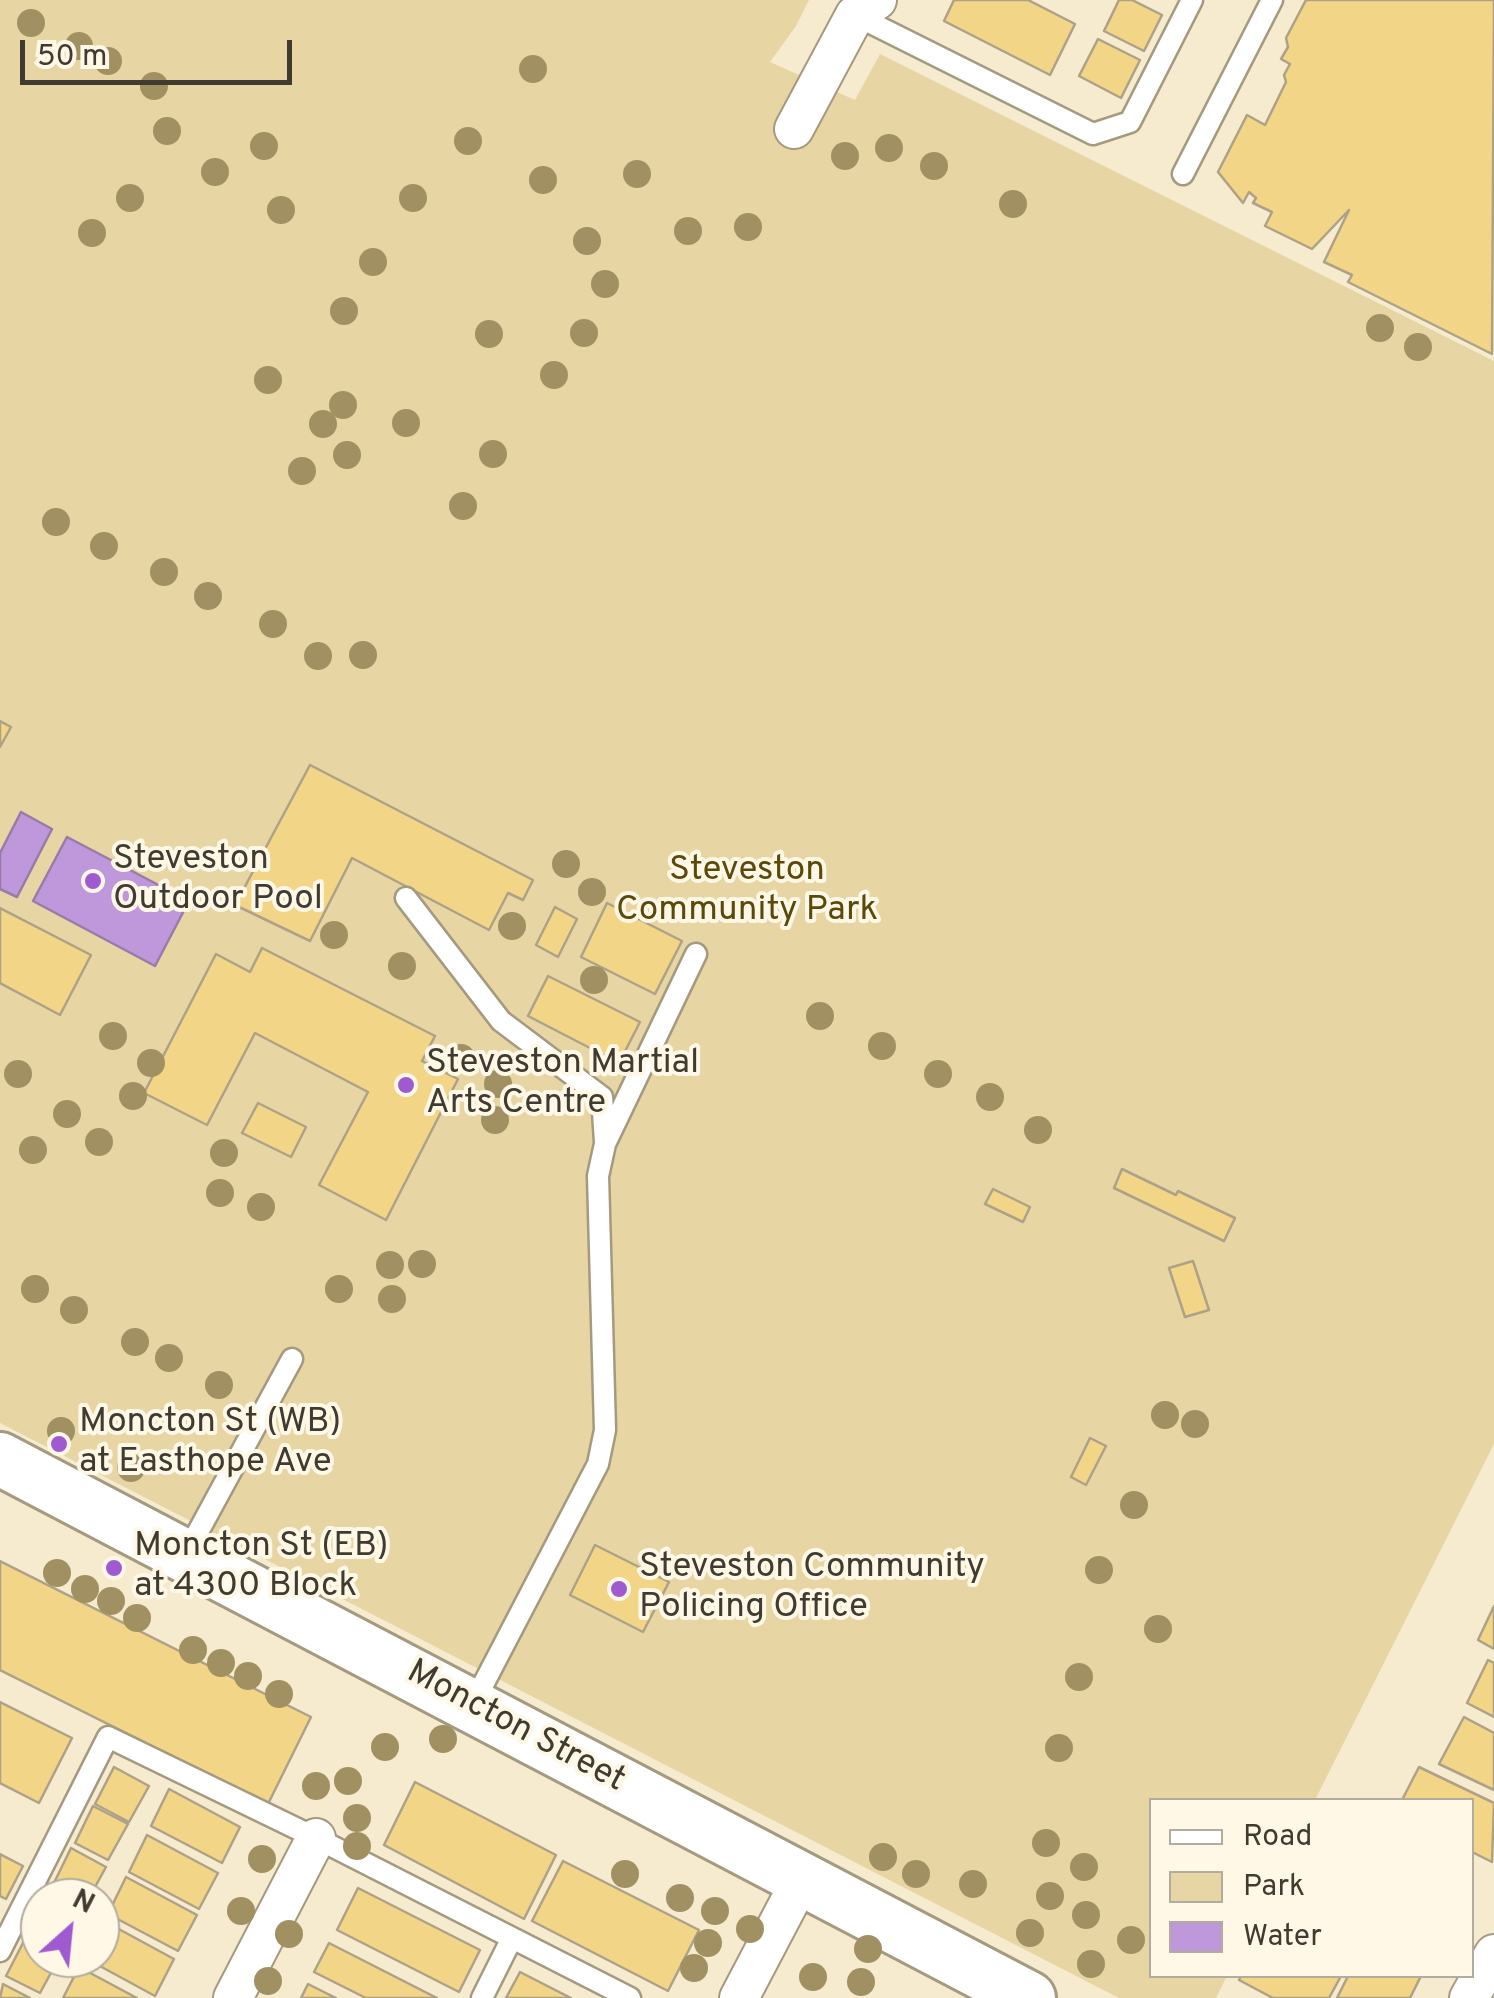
<!DOCTYPE html>
<html>
<head>
<meta charset="utf-8">
<style>
  body { margin:0 }
  #map { position:relative; width:1494px; height:1998px; overflow:hidden; background:#f6ebce; font-family:Overpass,sans-serif }
  canvas { display:block }
  .legend { position:absolute; left:1149px; top:1798px; width:325px; height:180px; box-sizing:border-box; background:#fff8e7; border:2px solid #b2ac9e; margin:0; padding:12px 18px; list-style:none; font-size:30px; color:#3f3b30 }
  .legend li { display:flex; align-items:center; gap:20px; height:50px }
  .legend b { width:50px; border:2px solid #b2ac9e }
  .north { position:absolute; left:20px; top:1878px; width:100px; height:100px; box-sizing:border-box; background:#fff8e7; border:2px solid #b2ac9e; border-radius:50%; rotate:27deg; font-size:28px; font-weight:700; line-height:40px; text-align:center; color:#3f3b30 }
  .north::after { content:''; display:block; margin:auto; width:35px; height:45px; background:#a05acf; clip-path:polygon(50% 0,100% 100%,50% 72%,0 100%) }
  .scale { position:absolute; left:20px; top:40px; width:272px; height:45px; box-sizing:border-box; border:5px solid #3f3b30; border-top:0; padding-left:12px; font-size:30px; line-height:35px; white-space:nowrap; color:#3f3b30; -webkit-text-stroke:8px #fff8e7; paint-order:stroke }
</style>
</head>
<body>
<div id="map">
<canvas width="1494" height="1998"></canvas>
<ul class="legend">
<li><b style="height:12px;background:#fff"></b>Road</li>
<li><b style="height:28px;background:#e8d5a4"></b>Park</li>
<li><b style="height:28px;background:#be98db"></b>Water</li>
</ul>
<div class="north">N</div>
<div class="scale">50 m</div>
</div>
<script>
const ctx = document.querySelector('canvas').getContext('2d');
ctx.lineJoin = 'round';
function fillPath(path, color) {
  ctx.fillStyle = color;
  ctx.fill(path, 'evenodd');
}
function shape(rows) {
  const path = new Path2D();
  for (const r of rows) {
    path.moveTo(r[0], r[1]);
    for (let i = 2; i < r.length; i += 2) path.lineTo(r[i], r[i + 1]);
  }
  return path;
}
function strokePath(path, color, width, dash) {
  ctx.strokeStyle = color;
  ctx.lineWidth = width;
  ctx.lineCap = dash ? 'butt' : 'round';
  ctx.setLineDash(dash || []);
  ctx.stroke(path);
}
function write(font, color, halo, rows, align = 'center') {
  ctx.font = font + ' Overpass,sans-serif';
  ctx.lineWidth = 8;
  ctx.setLineDash([]);
  ctx.textBaseline = 'middle';
  ctx.strokeStyle = halo;
  ctx.fillStyle = color;
  for (const [text, x, y, turn = 0] of rows) {
    ctx.save();
    ctx.translate(x, y);
    ctx.rotate((+turn || 0) * Math.PI / 180);
    ctx.textAlign = isNaN(turn) ? turn : align;
    if (halo) ctx.strokeText(text, 0, 0);
    ctx.fillText(text, 0, 0);
    ctx.restore();
  }
}
const green = shape([
  [0,0,809,0,796,26,770,62,855,100,880,54,1494,361,1494,1444,1315,1800,1152,1800,1152,1976,1227,1976,1216,1998,1119,1998,0,1423]
]);
const water = shape([
  [21,812,52,829,17,897,0,889,0,853,21,812],
  [67,837,189,901,155,966,33,901,67,837]
]);
const building = shape([
  [954,0,1028,0,1075,24,1050,75,944,21,954,0],
  [1119,0,1132,0,1162,15,1144,51,1104,31,1119,0],
  [1306,0,1494,0,1492,354,1348,282,1352,275,1324,262,1349,210,1312,249,1265,226,1272,212,1253,203,1256,198,1249,192,1243,203,1218,172,1247,115,1265,125,1286,82,1284,75,1290,64,1281,59,1288,47,1286,38,1306,0],
  [1098,39,1140,60,1121,98,1079,76,1098,39],
  [0,721,11,727,0,747,0,721],
  [310,765,533,880,523,900,508,893,489,930,352,858,310,941,235,905,310,765],
  [607,903,682,941,655,994,581,957,607,903],
  [555,907,577,919,558,957,536,945,555,907],
  [0,908,91,955,60,1015,0,983,0,908],
  [262,948,435,1036,422,1061,458,1079,386,1220,319,1185,368,1092,255,1033,207,1125,144,1093,216,954,250,972,262,948],
  [548,976,640,1022,619,1063,528,1016,548,976],
  [258,1103,306,1127,291,1157,242,1133,258,1103],
  [1122,1169,1176,1195,1178,1191,1235,1218,1224,1241,1114,1188,1122,1169],
  [993,1189,1030,1207,1023,1222,985,1204,993,1189],
  [1193,1261,1209,1310,1185,1317,1169,1268,1193,1261],
  [1090,1438,1106,1446,1086,1485,1071,1477,1090,1438],
  [595,1545,669,1582,643,1632,570,1595,595,1545],
  [0,1561,311,1717,268,1804,0,1670,0,1561],
  [1494,1606,1494,1649,1478,1640,1494,1606],
  [1488,1660,1494,1663,1494,1717,1467,1703,1488,1660],
  [0,1702,72,1738,39,1803,0,1783,0,1702],
  [1464,1717,1494,1733,1494,1790,1439,1764,1464,1717],
  [114,1767,149,1786,129,1822,95,1804,114,1767],
  [1419,1767,1494,1803,1492,1862,1472,1852,1472,1800,1402,1800,1419,1767],
  [415,1782,556,1855,524,1919,384,1845,415,1782],
  [169,1789,240,1827,222,1863,151,1826,169,1789],
  [93,1806,128,1824,108,1860,75,1843,93,1806],
  [147,1835,218,1873,199,1909,129,1872,147,1835],
  [71,1848,106,1867,89,1898,77,1898,53,1885,71,1848],
  [0,1854,23,1866,6,1899,0,1896,0,1854],
  [563,1861,699,1930,668,1991,532,1921,563,1861],
  [126,1877,197,1915,178,1951,108,1914,126,1877],
  [358,1888,480,1950,459,1992,337,1930,358,1888],
  [40,1910,40,1936,30,1931,40,1910],
  [104,1921,174,1959,155,1996,85,1958,100,1958,100,1928,104,1921],
  [25,1939,40,1947,40,1958,59,1958,40,1993,6,1976,25,1939],
  [329,1943,437,1998,366,1998,314,1972,329,1943],
  [79,1967,137,1998,63,1998,79,1967],
  [520,1972,571,1998,506,1998,520,1972],
  [1241,1976,1341,1976,1329,1998,1273,1998,1239,1980,1241,1976],
  [1348,1976,1421,1976,1410,1998,1337,1998,1348,1976],
  [3,1984,30,1998,0,1998,3,1984],
  [308,1984,336,1998,301,1998,308,1984]
]);
const lane = shape([
  [855,15,1093,134,1130,122,1192,0],
  [1183,174,1272,0],
  [406,898,501,1021,602,1097,605,1142],
  [186,1554,292,1359],
  [473,1704,598,1464,605,1430,598,1176,605,1144,696,954],
  [0,1951,108,1737,316,1838,630,1998],
  [482,1998,512,1938]
]);
const street = shape([
  [794,129,855,15,877,0],
  [233,1998,316,1838],
  [739,1998,801,1880],
  [1469,1998,1494,1954]
]);
const secondary = shape([
  [0,1459,1029,1998]
]);
const trees = [
  [31,23],
  [79,46],
  [108,61],
  [533,69],
  [154,86],
  [167,131],
  [468,141],
  [264,146],
  [889,148],
  [845,156],
  [934,166],
  [215,172],
  [637,174],
  [543,180],
  [130,198],
  [413,198],
  [1013,204],
  [281,210],
  [748,227],
  [688,231],
  [92,233],
  [587,241],
  [373,262],
  [605,284],
  [344,311],
  [1380,328],
  [584,333],
  [489,334],
  [1418,347],
  [554,375],
  [268,380],
  [343,405],
  [406,423],
  [323,424],
  [493,454],
  [347,455],
  [302,471],
  [463,506],
  [56,522],
  [104,546],
  [164,572],
  [208,596],
  [273,624],
  [363,655],
  [318,656],
  [566,864],
  [592,892],
  [512,926],
  [334,935],
  [402,966],
  [594,980],
  [820,1016],
  [113,1036],
  [882,1046],
  [461,1058],
  [151,1063],
  [18,1074],
  [938,1074],
  [498,1084],
  [133,1096],
  [990,1097],
  [67,1114],
  [495,1120],
  [1038,1130],
  [99,1142],
  [33,1150],
  [224,1153],
  [220,1193],
  [261,1207],
  [422,1264],
  [390,1265],
  [35,1289],
  [339,1289],
  [392,1299],
  [74,1310],
  [135,1342],
  [169,1358],
  [219,1385],
  [1165,1415],
  [1195,1424],
  [61,1431],
  [131,1468],
  [1134,1505],
  [1099,1570],
  [57,1573],
  [85,1589],
  [111,1601],
  [137,1618],
  [1158,1629],
  [193,1650],
  [221,1663],
  [248,1676],
  [1079,1677],
  [279,1694],
  [443,1739],
  [385,1747],
  [1059,1748],
  [348,1781],
  [316,1786],
  [357,1818],
  [1046,1843],
  [357,1846],
  [883,1857],
  [262,1859],
  [1084,1867],
  [625,1874],
  [916,1874],
  [973,1884],
  [1050,1896],
  [680,1898],
  [241,1911],
  [715,1911],
  [1086,1915],
  [750,1929],
  [1030,1933],
  [289,1934],
  [1131,1940],
  [708,1943],
  [868,1949],
  [1091,1964],
  [694,1968],
  [813,1977],
  [268,1981],
  [861,1982]
];
const markers = [
  [93,881,10,"#a05acf"],
  [406,1085,10,"#a05acf"],
  [59,1444,10,"#a05acf"],
  [114,1568,10,"#a05acf"],
  [619,1589,10,"#a05acf"]
];
const poiNames = [
  ["Steveston",113,861],
  ["Outdoor Pool",113,901],
  ["Steveston Martial",426,1065],
  ["Arts Centre",426,1105],
  ["Moncton St (WB)",79,1424],
  ["at Easthope Ave",79,1464],
  ["Moncton St (EB)",134,1548],
  ["at 4300 Block",134,1588],
  ["Steveston Community",639,1569],
  ["Policing Office",639,1609]
];
const parkNames = [
  ["Steveston",747,872],
  ["Community Park",747,912]
];
const streetNames = [
  ["Moncton Street",515,1728,28]
];
fillPath(green, '#e8d5a4');
fillPath(water, '#be98db');
strokePath(water, '#987ca8', 2.5);
fillPath(building, '#f2d587');
strokePath(building, '#ada287', 2.5);
strokePath(lane, '#a49a7f', 25);
strokePath(street, '#a49a7f', 42);
strokePath(secondary, '#a49a7f', 58);
strokePath(lane, '#fff', 20);
strokePath(street, '#fff', 38);
strokePath(secondary, '#fff', 52);
ctx.fillStyle = '#a19162';
for (const [x, y] of trees) {
  ctx.beginPath();
  ctx.arc(x, y, 14, 0, 2 * Math.PI);
  ctx.fill();
}
for (const [x, y, r, color] of markers) {
  const dot = new Path2D();
  dot.arc(x, y, r, 0, 2 * Math.PI);
  ctx.fillStyle = color;
  ctx.fill(dot);
  strokePath(dot, '#fff8e7', 4);
}
write('35px', '#3f3b30', '#fff8e7', poiNames, 'left');
write('35px', '#5c4809', '#fff8e7', parkNames);
write('35px', '#3f3b30', '#fff8e7', streetNames);
</script>
</body>
</html>
